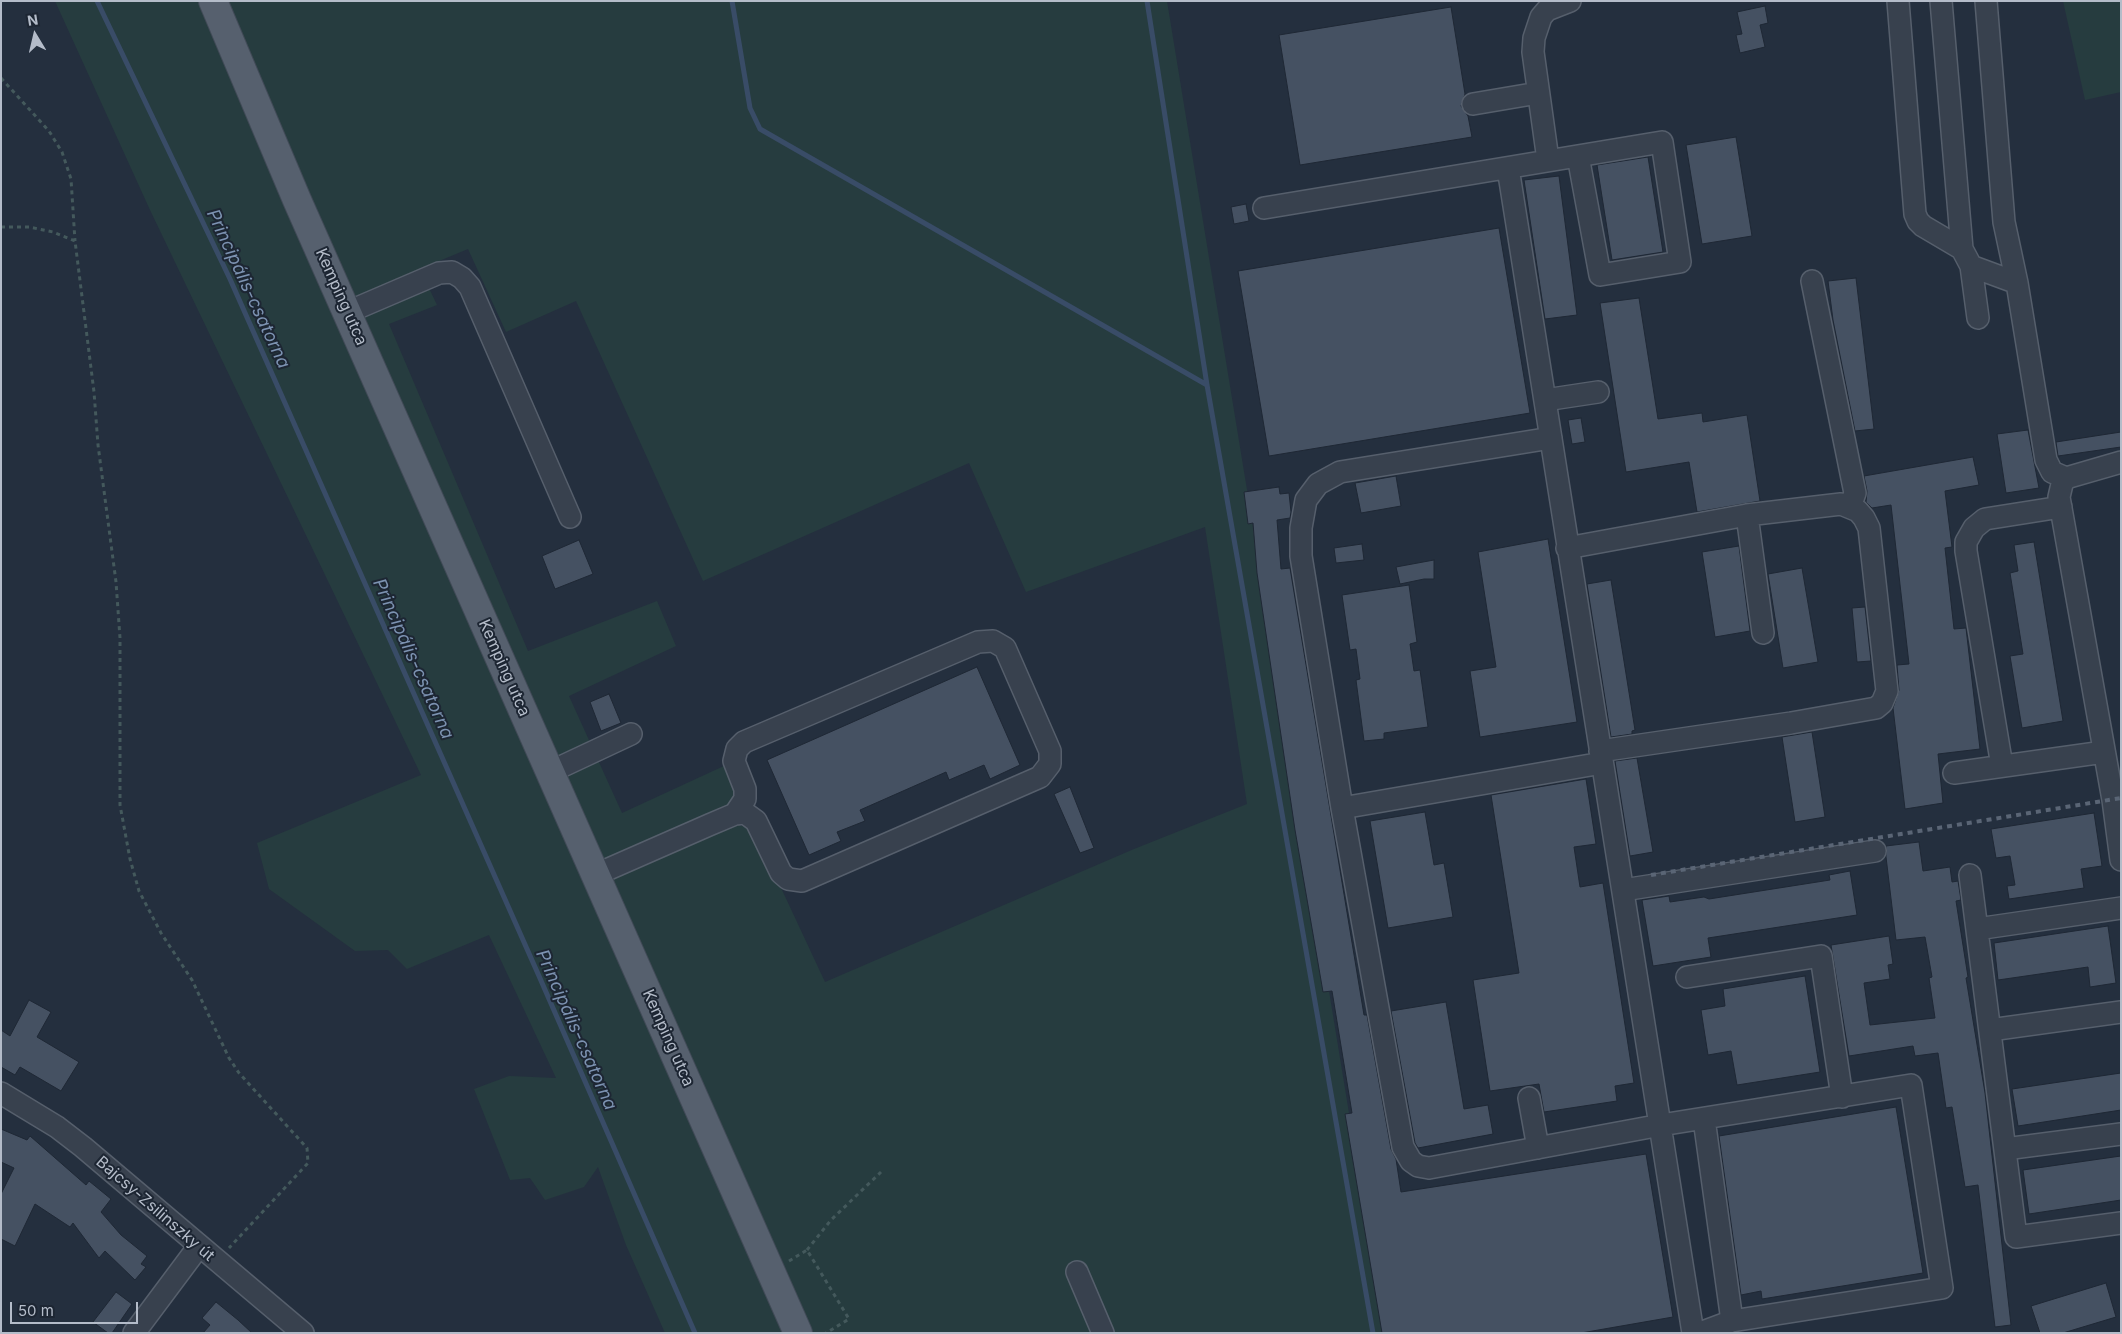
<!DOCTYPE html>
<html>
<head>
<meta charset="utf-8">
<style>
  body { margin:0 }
  #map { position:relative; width:2122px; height:1334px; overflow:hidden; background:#242f3e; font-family:Inter,sans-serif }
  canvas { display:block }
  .frame { position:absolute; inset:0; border:2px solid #b4bcc9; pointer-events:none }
  .north { position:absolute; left:10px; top:10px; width:50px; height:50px; -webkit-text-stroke:4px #1d2633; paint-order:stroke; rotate:351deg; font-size:14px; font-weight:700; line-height:20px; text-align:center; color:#b4bcc9 }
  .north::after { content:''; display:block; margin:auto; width:18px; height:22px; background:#b4bcc9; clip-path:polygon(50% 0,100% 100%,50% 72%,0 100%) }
  .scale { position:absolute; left:10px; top:1302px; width:128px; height:22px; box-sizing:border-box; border:2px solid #b4bcc9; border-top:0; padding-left:6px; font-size:15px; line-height:18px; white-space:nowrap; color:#b4bcc9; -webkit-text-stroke:4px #1d2633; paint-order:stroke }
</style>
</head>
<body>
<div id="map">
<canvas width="2122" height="1334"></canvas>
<div class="frame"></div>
<div class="north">N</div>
<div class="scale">50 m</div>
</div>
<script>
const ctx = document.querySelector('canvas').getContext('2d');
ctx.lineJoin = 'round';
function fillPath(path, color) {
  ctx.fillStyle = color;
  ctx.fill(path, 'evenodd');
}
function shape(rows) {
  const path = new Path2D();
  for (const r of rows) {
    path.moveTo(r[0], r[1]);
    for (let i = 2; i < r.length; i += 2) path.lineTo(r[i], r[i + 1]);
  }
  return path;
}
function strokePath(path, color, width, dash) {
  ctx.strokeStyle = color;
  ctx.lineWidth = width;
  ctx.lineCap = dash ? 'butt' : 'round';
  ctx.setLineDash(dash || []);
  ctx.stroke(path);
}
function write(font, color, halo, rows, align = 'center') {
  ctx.font = font + ' Inter,sans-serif';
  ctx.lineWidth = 4;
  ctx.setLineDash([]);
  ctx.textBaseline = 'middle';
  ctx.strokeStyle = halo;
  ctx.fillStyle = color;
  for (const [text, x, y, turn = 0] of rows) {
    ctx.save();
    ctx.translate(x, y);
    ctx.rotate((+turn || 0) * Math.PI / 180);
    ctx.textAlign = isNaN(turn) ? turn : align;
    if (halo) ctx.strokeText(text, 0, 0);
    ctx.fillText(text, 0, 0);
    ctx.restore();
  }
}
const green = shape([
  [55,1,1167,1,1385,1333,665,1333,626,1245,598,1167,584,1187,545,1200,530,1178,510,1180,474,1089,509,1076,556,1078,489,935,407,969,388,950,355,951,269,889,257,843,421,775,150,210],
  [468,249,506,332,576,301,703,581,969,463,1026,592,1205,527,1247,804,1134,849,825,982,754,830,739,825,712,835,730,806,737,789,726,765,622,813,569,696,676,646,657,601,528,651,389,324,437,305,420,269],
  [2063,1,2121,1,2121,92,2085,100]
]);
const stream = shape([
  [97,1,230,279,539,976,695,1333],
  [732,1,750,108,760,129,1207,385],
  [1147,1,1207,385,1373,1333]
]);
const building = shape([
  [1765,6,1768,23,1760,25,1765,47,1740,53,1736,35,1742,34,1737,12,1765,6],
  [1451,7,1465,94,1461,106,1468,116,1472,137,1300,165,1279,35,1451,7],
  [1736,137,1752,236,1702,244,1686,145,1736,137],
  [1648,157,1663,252,1612,260,1597,165,1648,157],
  [1559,176,1577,315,1545,319,1524,180,1559,176],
  [1246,204,1249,221,1234,224,1231,207,1246,204],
  [1499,228,1530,413,1269,456,1238,271,1499,228],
  [1856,278,1874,429,1855,431,1833,320,1828,281,1856,278],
  [1639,298,1658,419,1702,413,1703,422,1747,415,1760,501,1697,512,1689,462,1626,472,1600,303,1639,298],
  [1581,418,1585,442,1572,444,1568,420,1581,418],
  [2028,430,2039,488,2006,493,1997,434,2028,430],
  [2121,432,2121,447,2058,456,2056,442,2121,432],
  [1973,457,1979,485,1945,491,1952,547,1945,548,1954,629,1966,628,1980,749,1938,754,1943,803,1905,809,1893,708,1899,690,1897,665,1909,664,1891,505,1872,508,1866,502,1867,491,1864,476,1973,457],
  [1396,476,1401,506,1361,513,1355,483,1396,476],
  [1279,487,1280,494,1289,493,1291,512,1290,518,1277,520,1281,569,1290,568,1364,1015,1367,1015,1391,1149,1396,1159,1401,1192,1646,1154,1673,1317,1581,1333,1382,1333,1345,1114,1352,1113,1332,991,1323,992,1318,963,1295,830,1257,573,1253,523,1248,524,1244,492,1279,487],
  [1548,539,1577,722,1480,737,1470,671,1496,667,1478,552,1548,539],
  [579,540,593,574,555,589,542,556,579,540],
  [2034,542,2063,721,2022,728,2010,656,2023,654,2010,573,2018,571,2014,545,2034,542],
  [1362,544,1364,560,1336,563,1334,548,1362,544],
  [1739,546,1750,631,1715,637,1702,552,1739,546],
  [1434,560,1434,579,1424,579,1400,584,1396,567,1434,560],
  [1802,568,1818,662,1783,668,1768,574,1802,568],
  [1611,580,1635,730,1632,731,1632,734,1611,737,1587,584,1611,580],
  [1409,585,1417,642,1410,644,1414,671,1420,670,1428,727,1384,733,1384,739,1364,741,1356,680,1360,679,1356,649,1350,650,1342,595,1409,585],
  [1865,607,1871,661,1857,662,1852,608,1865,607],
  [977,667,1020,765,990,779,984,765,949,780,946,772,860,810,865,821,837,832,841,841,809,855,767,760,977,667],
  [609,694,621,723,601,731,590,702,609,694],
  [1812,732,1825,817,1795,822,1782,737,1812,732],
  [1637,758,1653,852,1630,856,1615,761,1637,758],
  [1586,779,1596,844,1574,847,1580,887,1603,883,1634,1083,1615,1086,1617,1101,1544,1112,1539,1084,1490,1091,1473,980,1519,973,1491,795,1586,779],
  [1070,787,1094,848,1080,853,1054,794,1070,787],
  [1425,812,1434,865,1444,863,1453,917,1388,928,1370,821,1425,812],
  [2094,813,2102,866,2081,869,2084,888,2009,899,2007,886,2015,885,2010,856,1996,858,1991,829,2094,813],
  [1919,842,1923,871,1950,867,1952,882,1958,881,1961,900,1956,901,1968,977,1966,978,1985,1093,2011,1325,1995,1327,1978,1185,1965,1187,1952,1107,1946,1108,1938,1053,1915,1056,1913,1046,1849,1056,1831,945,1889,936,1893,964,1888,965,1890,979,1864,983,1870,1025,1935,1018,1929,978,1932,977,1925,937,1896,940,1886,857,1886,846,1919,842],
  [1850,871,1857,915,1708,938,1711,957,1653,966,1642,900,1669,896,1670,902,1704,897,1709,899,1830,880,1829,875,1850,871],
  [2108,926,2116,983,2090,987,2088,967,1998,980,1994,943,2108,926],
  [1805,976,1820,1072,1737,1085,1731,1051,1708,1055,1701,1010,1725,1006,1723,989,1805,976],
  [29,1000,51,1012,37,1037,79,1062,61,1091,20,1067,15,1075,1,1067,1,1030,10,1036,29,1000],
  [1446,1002,1464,1109,1488,1105,1493,1134,1418,1148,1415,1143,1391,1011,1446,1002],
  [2121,1073,2121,1110,2018,1126,2012,1089,2121,1073],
  [1896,1107,1923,1273,1762,1299,1761,1291,1741,1295,1719,1136,1896,1107],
  [1,1129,27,1140,30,1136,86,1185,89,1181,111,1199,101,1212,121,1235,147,1256,141,1264,146,1267,135,1280,105,1251,99,1258,73,1223,70,1227,35,1204,15,1246,1,1239,1,1194,14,1168,1,1162,1,1129],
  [2121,1156,2121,1200,2029,1214,2023,1170,2121,1156],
  [2106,1283,2116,1317,2063,1333,2040,1333,2031,1306,2106,1283],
  [116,1292,132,1304,112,1333,108,1333,93,1322,116,1292],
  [216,1302,238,1320,252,1333,203,1333,210,1325,202,1318,216,1302]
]);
const path = shape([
  [1,78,49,131,62,152,71,179,75,241],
  [1,227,29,227,53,232,75,241,94,392,98,445,116,582,120,638,120,805,130,859,139,891,161,933,192,980,229,1058,239,1073,307,1148,308,1163,229,1248],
  [807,1250,831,1220,881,1172],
  [789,1261,807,1250,849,1319,826,1333]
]);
const minor = shape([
  [1898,1,1915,214,1918,221,1923,226,1962,249,1971,266,2017,283],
  [1941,1,1962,249],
  [1986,1,2004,222,2017,283,2046,460,2052,472,2066,478],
  [1473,104,1538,93],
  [1548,160,1533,52,1534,38,1541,17,1547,10,1570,1],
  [1508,168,1693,1333],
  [1264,208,1662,142,1680,262,1600,275,1578,156],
  [1971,266,1978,318],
  [1812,281,1855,493,1850,507],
  [348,312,439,273,452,272,462,278,470,287,570,517],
  [1545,400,1598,392],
  [1551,438,1340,472,1318,484,1306,500,1301,528,1301,556,1342,808,1403,1147,1411,1161,1418,1166,1429,1168,1661,1125,1911,1085,1942,1288,1732,1321,1700,1333],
  [2121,462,2066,478,2062,484,2059,497,2113,800,2121,860],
  [1747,515,1763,633],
  [1567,548,1747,515,1841,504,1858,511,1864,518,1869,528,1887,691,1882,703,1876,708,1791,723,1600,751],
  [2002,766,1966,551,1966,542,1974,528,1985,519,2061,507],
  [550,772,631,734],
  [1954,773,2104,752],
  [1342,808,1602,763],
  [595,875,709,825,735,814,745,813,756,821,781,873,788,879,802,881,1040,777,1050,764,1050,751,1005,648,993,641,978,642,744,742,737,749,734,761,745,789,745,799,735,814],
  [1970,875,2016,1237,2121,1223],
  [1623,890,1875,851],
  [1977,929,2121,908],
  [1687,977,1821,956,1842,1097],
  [1990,1030,2121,1012],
  [1,1093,57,1127,83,1147,303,1333],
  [1529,1098,1538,1148],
  [1704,1119,1732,1321],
  [2005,1149,2121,1134],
  [1077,1272,1103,1333],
  [134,1333,199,1246]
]);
const major = shape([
  [213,1,297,200,798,1333]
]);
const rail = shape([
  [1651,875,2121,798]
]);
const streetNames = [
  ["Kemping utca",341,297,66],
  ["Kemping utca",504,668,66],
  ["Kemping utca",668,1038,66],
  ["Bajcsy-Zsilinszky út",155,1209,41]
];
const waterNames = [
  ["Principális-csatorna",248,289,65],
  ["Principális-csatorna",413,659,66],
  ["Principális-csatorna",576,1030,66]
];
fillPath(green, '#263c3f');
strokePath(stream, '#394c67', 5);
fillPath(building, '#455162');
strokePath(building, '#1f2835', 1);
strokePath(minor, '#565f6c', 24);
strokePath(major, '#414a57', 30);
strokePath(path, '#44595c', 3, [4, 4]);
strokePath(minor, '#38414e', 21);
strokePath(major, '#56606e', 28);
strokePath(rail, '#5a6575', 4, [5, 5]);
write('16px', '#b4bcc9', '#1d2633', streetNames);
write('italic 18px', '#7c92b1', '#1d2633', waterNames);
</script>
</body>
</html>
